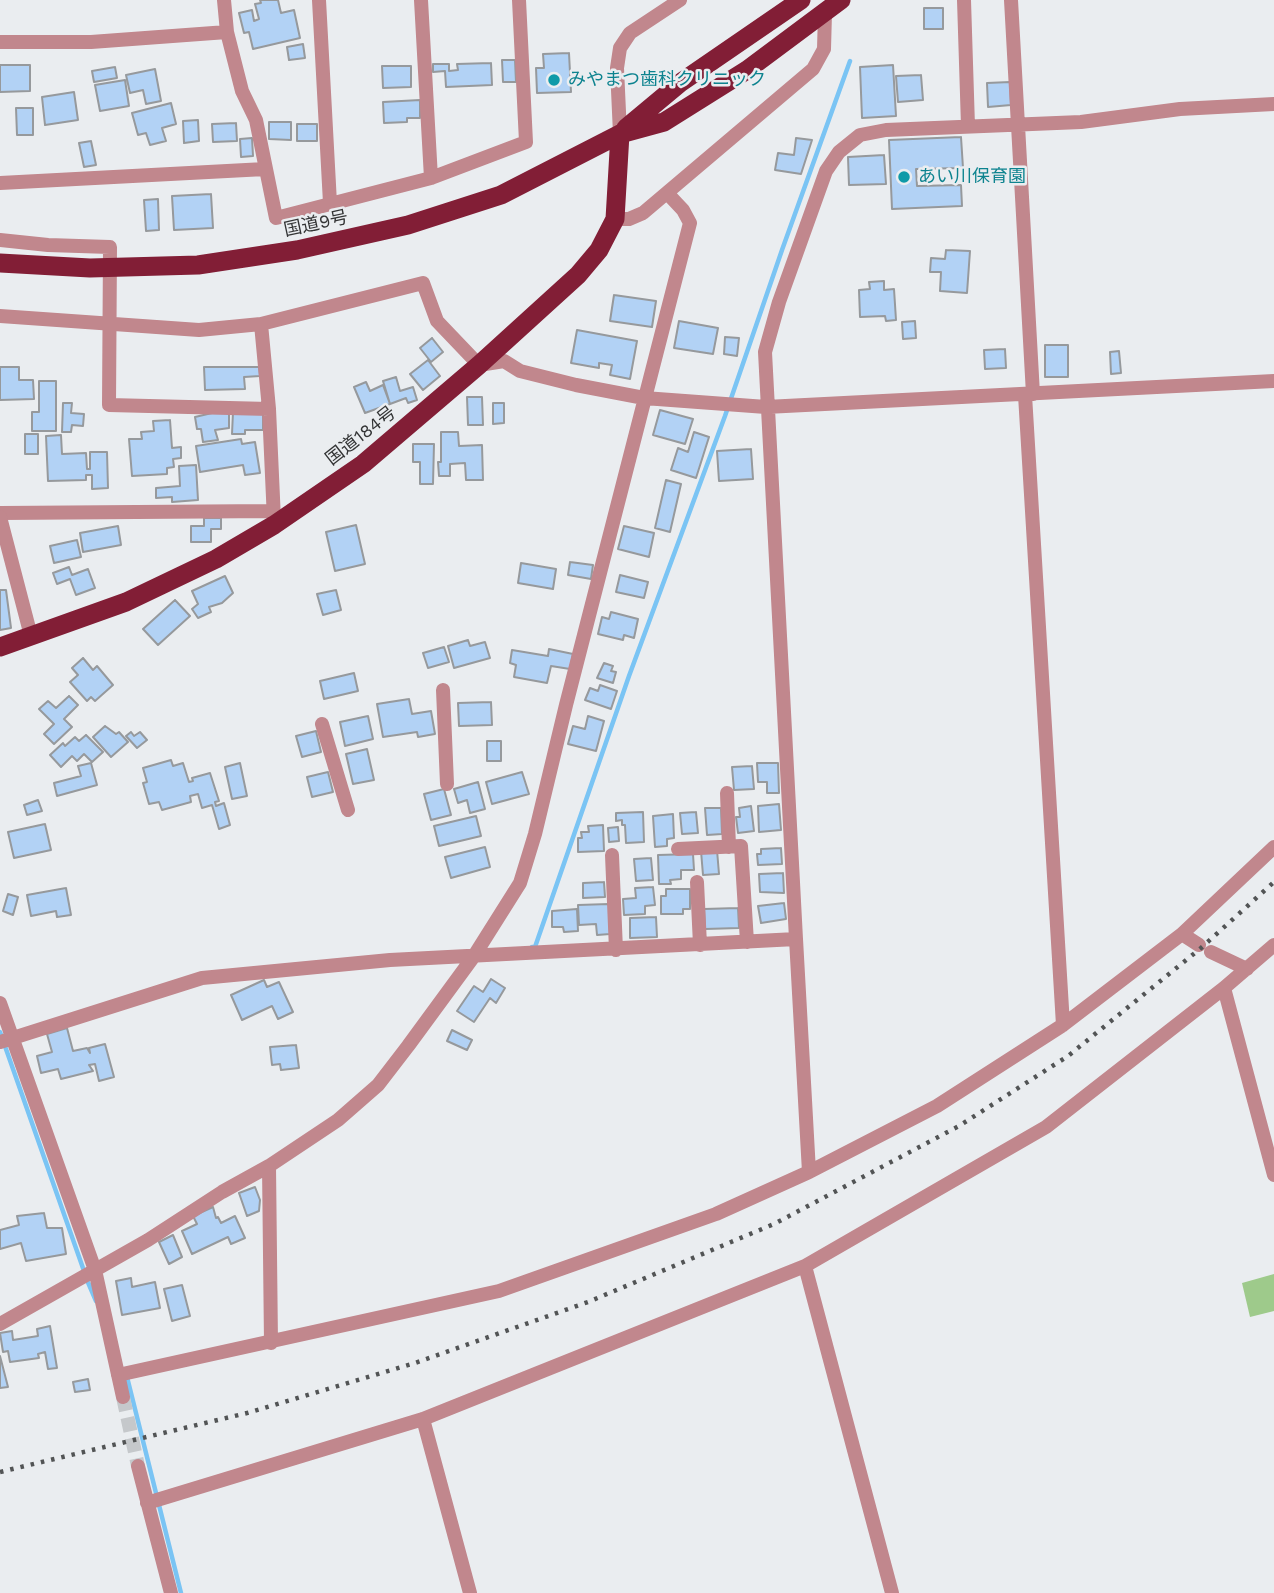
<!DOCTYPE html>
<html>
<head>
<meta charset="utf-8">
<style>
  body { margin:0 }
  canvas { display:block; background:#eaedf0 }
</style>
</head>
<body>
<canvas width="1274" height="1593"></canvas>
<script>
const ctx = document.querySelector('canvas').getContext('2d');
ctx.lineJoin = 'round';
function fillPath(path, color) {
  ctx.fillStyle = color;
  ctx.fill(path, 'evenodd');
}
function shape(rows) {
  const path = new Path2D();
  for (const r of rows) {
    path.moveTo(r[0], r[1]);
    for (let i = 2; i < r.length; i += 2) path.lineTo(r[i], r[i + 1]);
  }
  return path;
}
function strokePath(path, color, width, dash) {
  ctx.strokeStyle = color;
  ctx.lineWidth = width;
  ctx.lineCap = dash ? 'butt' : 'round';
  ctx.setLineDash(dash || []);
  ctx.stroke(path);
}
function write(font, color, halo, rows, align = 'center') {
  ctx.font = font + ' "Work Sans","Noto Sans JP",sans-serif';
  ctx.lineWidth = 5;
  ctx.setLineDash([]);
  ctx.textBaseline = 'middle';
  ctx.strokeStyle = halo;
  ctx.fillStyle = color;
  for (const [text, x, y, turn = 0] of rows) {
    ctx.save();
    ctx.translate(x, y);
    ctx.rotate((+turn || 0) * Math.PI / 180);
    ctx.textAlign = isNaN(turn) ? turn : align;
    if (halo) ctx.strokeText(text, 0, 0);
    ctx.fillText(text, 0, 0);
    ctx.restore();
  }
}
const green = shape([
  [1274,1274,1274,1311,1250,1317,1242,1283]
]);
const stream = shape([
  [532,947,535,947,629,676,725,416,782,250,850,61],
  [0,1032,84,1271],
  [87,1280,96,1301],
  [127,1377,181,1593]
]);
const building = shape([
  [260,0,278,0,281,13,294,10,300,38,253,49,249,32,244,33,239,13,252,10,254,21,259,19,255,4,261,3,260,0],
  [924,8,943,8,943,29,924,29,924,8],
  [303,44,305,58,289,60,287,47,303,44],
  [569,53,571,92,537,93,536,68,544,68,543,54,569,53],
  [502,60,515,60,516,82,503,82,502,60],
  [491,63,492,85,446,87,445,71,433,72,433,64,449,64,449,71,458,70,457,64,491,63],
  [0,65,30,65,30,91,0,92,0,65],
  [893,65,896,116,862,118,860,67,893,65],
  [382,66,411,66,411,87,383,88,382,66],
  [115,67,117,78,94,82,92,71,115,67],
  [155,69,161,101,146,104,143,90,130,93,126,75,155,69],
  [921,75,923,100,898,102,896,76,921,75],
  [125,80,129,106,100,111,95,85,125,80],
  [1010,82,1011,105,988,107,987,83,1010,82],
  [74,92,78,120,45,125,42,97,74,92],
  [420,100,420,118,407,118,407,122,384,123,383,102,420,100],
  [171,103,176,124,162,128,166,141,150,145,146,133,138,135,132,113,171,103],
  [16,108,33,108,33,135,17,135,16,108],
  [198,120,199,141,184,143,183,121,198,120],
  [269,122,291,122,291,140,269,139,269,122],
  [236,123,237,141,213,142,212,124,236,123],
  [297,124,317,124,317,141,297,141,297,124],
  [961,137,963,168,916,169,917,186,961,185,962,206,892,209,889,140,961,137],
  [252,138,253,156,241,157,240,139,252,138],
  [796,138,812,140,801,174,775,170,778,153,794,155,796,138],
  [91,141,96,165,84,167,79,143,91,141],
  [884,155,886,184,849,185,848,157,884,155],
  [211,194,213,228,174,230,172,196,211,194],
  [158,199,159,230,146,231,144,200,158,199],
  [946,250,970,251,967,293,940,291,941,272,930,272,931,258,945,259,946,250],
  [884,281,884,290,894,289,896,320,886,321,885,316,860,317,859,290,870,289,869,282,884,281],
  [614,295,656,301,652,327,610,321,614,295],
  [679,321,718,328,713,354,674,348,679,321],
  [915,321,916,338,903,339,902,322,915,321],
  [577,330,637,341,630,379,610,375,612,365,599,363,599,368,571,363,577,330],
  [725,337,739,338,737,356,724,354,725,337],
  [432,338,443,352,431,362,420,348,432,338],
  [1045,345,1068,345,1068,377,1045,377,1045,345],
  [1005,349,1006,368,985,369,984,350,1005,349],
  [1119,351,1121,373,1111,374,1110,352,1119,351],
  [428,360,440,376,423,390,410,374,428,360],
  [0,367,19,367,19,380,33,380,34,399,0,400,0,367],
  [204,367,259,367,260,376,244,377,245,389,205,390,204,367],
  [396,377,400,391,413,387,417,400,408,403,406,398,390,404,383,381,396,377],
  [39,381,56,381,56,431,32,431,32,412,39,412,39,381],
  [366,382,370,391,383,385,390,404,365,413,354,387,366,382],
  [467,397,482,397,483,425,468,425,467,397],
  [63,403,72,403,71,413,84,414,83,426,72,425,71,432,62,432,63,403],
  [493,403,504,403,504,423,493,424,493,403],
  [660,410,693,419,685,444,653,435,660,410],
  [233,412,263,413,263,430,245,430,245,434,232,434,233,412],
  [212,413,229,413,229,428,215,430,218,440,203,442,201,429,197,429,195,417,212,413],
  [170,420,172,448,181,447,181,458,173,459,174,467,167,468,167,474,132,476,129,439,142,439,141,432,154,431,153,421,170,420],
  [441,432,458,432,459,446,482,445,483,480,466,480,465,463,450,464,450,476,439,476,438,462,441,462,441,432],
  [694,432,709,437,696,478,671,470,678,448,688,452,694,432],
  [25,434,38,434,38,454,25,454,25,434],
  [61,435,62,454,86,453,87,469,90,469,90,452,107,452,108,488,92,489,92,475,86,475,86,480,48,481,46,436,61,435],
  [241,439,242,444,255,442,260,473,245,475,243,465,200,472,196,446,241,439],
  [413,444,434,444,433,484,420,484,420,462,413,462,413,444],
  [751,449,753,479,719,481,717,451,751,449],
  [196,465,198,500,172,502,172,497,156,498,156,488,180,486,179,466,196,465],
  [666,480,681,484,670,532,655,528,666,480],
  [204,518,221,518,221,529,211,529,211,542,191,542,191,526,204,526,204,518],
  [356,525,365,564,335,571,326,532,356,525],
  [118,526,121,545,83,552,80,533,118,526],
  [624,526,654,533,649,557,618,549,624,526],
  [77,540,81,557,54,563,50,546,77,540],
  [570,562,593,565,591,579,568,575,570,562],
  [521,563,556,569,553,589,518,583,521,563],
  [69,567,72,575,88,569,95,588,76,595,70,579,57,584,53,573,69,567],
  [620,575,648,582,644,598,616,592,620,575],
  [225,576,233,593,222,603,209,607,211,612,198,618,192,609,198,604,192,591,225,576],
  [0,590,6,590,11,628,0,630,0,590],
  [336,590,341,610,323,615,317,594,336,590],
  [175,600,190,616,158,645,143,629,175,600],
  [611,612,638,619,634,638,624,635,623,640,598,634,602,617,609,619,611,612],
  [468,640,470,646,485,642,490,658,454,668,448,646,468,640],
  [444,647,449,662,428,668,423,653,444,647],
  [549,649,573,654,570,669,551,666,547,683,514,677,516,665,510,663,512,650,548,656,549,649],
  [83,658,93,670,97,666,113,685,95,701,91,697,87,701,70,682,78,675,72,668,83,658],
  [604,663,613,666,611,671,616,672,613,683,597,678,604,663],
  [354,673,358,691,324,699,320,681,354,673],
  [600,685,617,691,611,709,585,700,590,688,598,691,600,685],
  [69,696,78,705,64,719,72,727,54,744,44,734,54,724,39,709,48,701,56,708,69,696],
  [409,699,412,714,431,711,435,734,418,737,417,732,383,737,377,704,409,699],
  [491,702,492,725,459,726,458,703,491,702],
  [368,716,373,739,345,746,340,722,368,716],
  [588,716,604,721,596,751,568,744,573,726,585,729,588,716],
  [105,726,116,734,119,732,128,742,111,757,93,737,105,726],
  [316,731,321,752,302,757,296,736,316,731],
  [131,732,134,736,140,732,147,740,137,748,126,736,131,732],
  [86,735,103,752,92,762,84,754,77,761,72,756,61,767,50,755,63,743,65,746,75,737,79,741,86,735],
  [487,741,501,741,501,761,487,761,487,741],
  [367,749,374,780,353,784,346,754,367,749],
  [171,760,173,766,183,763,189,782,193,781,192,778,210,773,219,801,215,802,216,806,224,803,230,825,219,829,212,805,202,808,198,794,190,796,191,802,162,810,159,802,149,804,143,783,147,782,143,768,171,760],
  [91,763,97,785,57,796,54,783,81,776,78,766,91,763],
  [240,763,247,796,232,799,225,767,240,763],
  [757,763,778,763,779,793,767,793,767,782,758,782,757,763],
  [752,766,754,789,734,790,732,767,752,766],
  [328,772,333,792,312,797,307,777,328,772],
  [522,772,529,794,492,804,486,782,522,772],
  [478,782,485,809,470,813,467,800,458,803,454,789,478,782],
  [444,789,451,815,431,820,424,794,444,789],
  [38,800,42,811,27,815,24,805,38,800],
  [779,804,781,830,759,832,758,806,779,804],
  [751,806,754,831,738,833,736,817,740,817,739,808,751,806],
  [705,808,721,808,722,834,707,835,705,808],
  [643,812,644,842,626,843,625,825,622,825,622,820,616,821,616,813,643,812],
  [696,812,698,833,682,834,680,813,696,812],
  [673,814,674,838,667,839,667,846,655,847,653,816,673,814],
  [476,816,481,836,439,846,434,826,476,816],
  [45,824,51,850,14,858,8,832,45,824],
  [603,825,604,851,578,852,578,838,582,838,581,832,589,832,588,826,603,825],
  [618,827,619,841,609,842,608,828,618,827],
  [485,847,490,867,451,878,445,857,485,847],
  [781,848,782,864,758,865,757,854,761,854,761,849,781,848],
  [717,850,719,874,703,875,701,851,717,850],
  [693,854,694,870,681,870,681,879,670,880,671,884,659,884,658,855,693,854],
  [651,858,653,880,636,881,634,859,651,858],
  [783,873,784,893,760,892,759,874,783,873],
  [604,882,605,897,583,898,583,883,604,882],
  [653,887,655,905,645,906,645,914,624,915,623,899,636,898,635,888,653,887],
  [66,888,71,915,57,917,56,911,31,916,27,895,66,888],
  [666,889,690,889,690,909,683,909,683,914,661,914,661,896,666,896,666,889],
  [8,894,18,897,13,915,3,911,8,894],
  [784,903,786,919,761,923,758,906,784,903],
  [609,904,610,934,597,935,596,924,579,925,578,905,609,904],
  [738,908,739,928,705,929,704,909,738,908],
  [577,909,578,931,564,932,563,927,552,927,552,911,577,909],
  [656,917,657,937,630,938,630,918,656,917],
  [491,979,505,988,496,1003,490,998,474,1022,457,1011,474,986,483,992,491,979],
  [264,980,267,987,279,982,293,1012,278,1019,272,1006,242,1020,231,995,264,980],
  [67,1028,73,1051,87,1048,90,1053,89,1048,105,1044,114,1077,99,1081,95,1064,89,1065,93,1071,61,1079,58,1069,41,1073,37,1056,52,1052,47,1034,67,1028],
  [452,1030,472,1040,467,1050,447,1041,452,1030],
  [296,1045,299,1068,281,1070,280,1064,272,1065,270,1047,296,1045],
  [255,1187,260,1200,259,1211,247,1216,239,1193,255,1187],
  [213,1207,216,1218,218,1217,221,1223,235,1216,245,1238,231,1244,228,1237,192,1254,182,1231,197,1224,193,1216,213,1207],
  [44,1213,47,1228,62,1228,66,1254,26,1261,21,1243,0,1249,0,1230,19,1225,17,1216,44,1213],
  [173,1235,182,1257,169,1264,159,1242,173,1235],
  [131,1278,132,1287,155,1282,160,1308,122,1315,116,1281,131,1278],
  [182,1285,190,1316,172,1321,164,1289,182,1285],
  [50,1326,57,1368,48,1369,45,1352,38,1354,39,1358,10,1362,8,1351,3,1352,0,1333,12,1331,13,1340,38,1336,37,1329,50,1326],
  [0,1356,8,1387,0,1388,0,1356],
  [88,1379,90,1390,75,1392,73,1382,88,1379]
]);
const minorTunnel = shape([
  [123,1397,138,1466]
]);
const minor = shape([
  [224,0,227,32,242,91,256,120,276,218,431,178,526,142,519,0],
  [319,0,330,203],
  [421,0,431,178],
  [964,0,968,126],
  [1011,0,1033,394],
  [0,42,91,42,227,32],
  [0,183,265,169],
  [615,219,629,219,643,213,813,69,824,49,825,13],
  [0,240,48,245,110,247,109,405,269,409],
  [0,316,199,330,261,324,423,283,437,321,479,365,504,361,520,371,576,385,644,398,766,407,1274,381],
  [261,324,269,409,274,520],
  [1025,395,1063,1025],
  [0,513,273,511],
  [443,690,447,784],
  [322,724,348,810],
  [727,793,729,847],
  [678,849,741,846,747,942],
  [612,855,616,950],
  [697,882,700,945],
  [1182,934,1199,945],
  [796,939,765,352,779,302,826,171,839,152,860,135,886,130,1081,122,1180,109,1274,104],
  [1211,952,1247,969],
  [1224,988,1274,1175],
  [0,1003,95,1270,123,1397],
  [0,1042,202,978,390,960,796,939,809,1172],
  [269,1166,271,1343],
  [805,1266,892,1593],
  [0,1324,148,1240,222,1192,269,1166,338,1120,378,1085,408,1046,474,956,520,883,535,834,566,705,690,223,683,210,667,193],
  [118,1375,499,1291,716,1214,809,1172,937,1106,1063,1025,1182,934,1274,847],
  [423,1419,470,1593],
  [138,1466,171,1593],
  [147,1503,423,1419,805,1266,1046,1127,1224,988,1274,945]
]);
const tertiary = shape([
  [620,134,617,68,620,48,630,33,680,0],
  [0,517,31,636]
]);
const trunk = shape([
  [626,128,680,83,801,0],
  [0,263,90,268,198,265,297,250,408,225,501,195,620,134,664,122,747,70,841,0],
  [0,647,126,602,216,559,274,525,363,464,479,365,578,275,599,250,615,219,620,134]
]);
const rail = shape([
  [0,1472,247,1413,415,1363,588,1302,774,1224,959,1126,1068,1056,1201,948,1274,882]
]);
const markers = [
  [554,80,7,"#0f9aa8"],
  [904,177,7,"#0f9aa8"]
];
const cultureNames = [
  ["みやまつ歯科クリニック",568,80],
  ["あい川保育園",918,177]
];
const streetNames = [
  ["国道9号",316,224,-12],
  ["国道184号",361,436,-38]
];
fillPath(green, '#9eca8b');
strokePath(stream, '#7ac4f4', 4.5);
fillPath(building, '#b2d2f5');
strokePath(building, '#96999c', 2);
strokePath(minorTunnel, '#c5c8cb', 14, [14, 7]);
strokePath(minor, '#c1878d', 14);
strokePath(tertiary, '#c1878d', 14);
strokePath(trunk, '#821e36', 19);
strokePath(rail, '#525455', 4.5, [3.5, 7]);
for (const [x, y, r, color] of markers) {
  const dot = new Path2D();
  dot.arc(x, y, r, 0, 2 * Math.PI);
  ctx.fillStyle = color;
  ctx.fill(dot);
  strokePath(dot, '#eaedf0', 2.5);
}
write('18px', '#0d838f', '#eaedf0', cultureNames, 'left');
write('18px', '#333435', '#eaedf0', streetNames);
</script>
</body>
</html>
